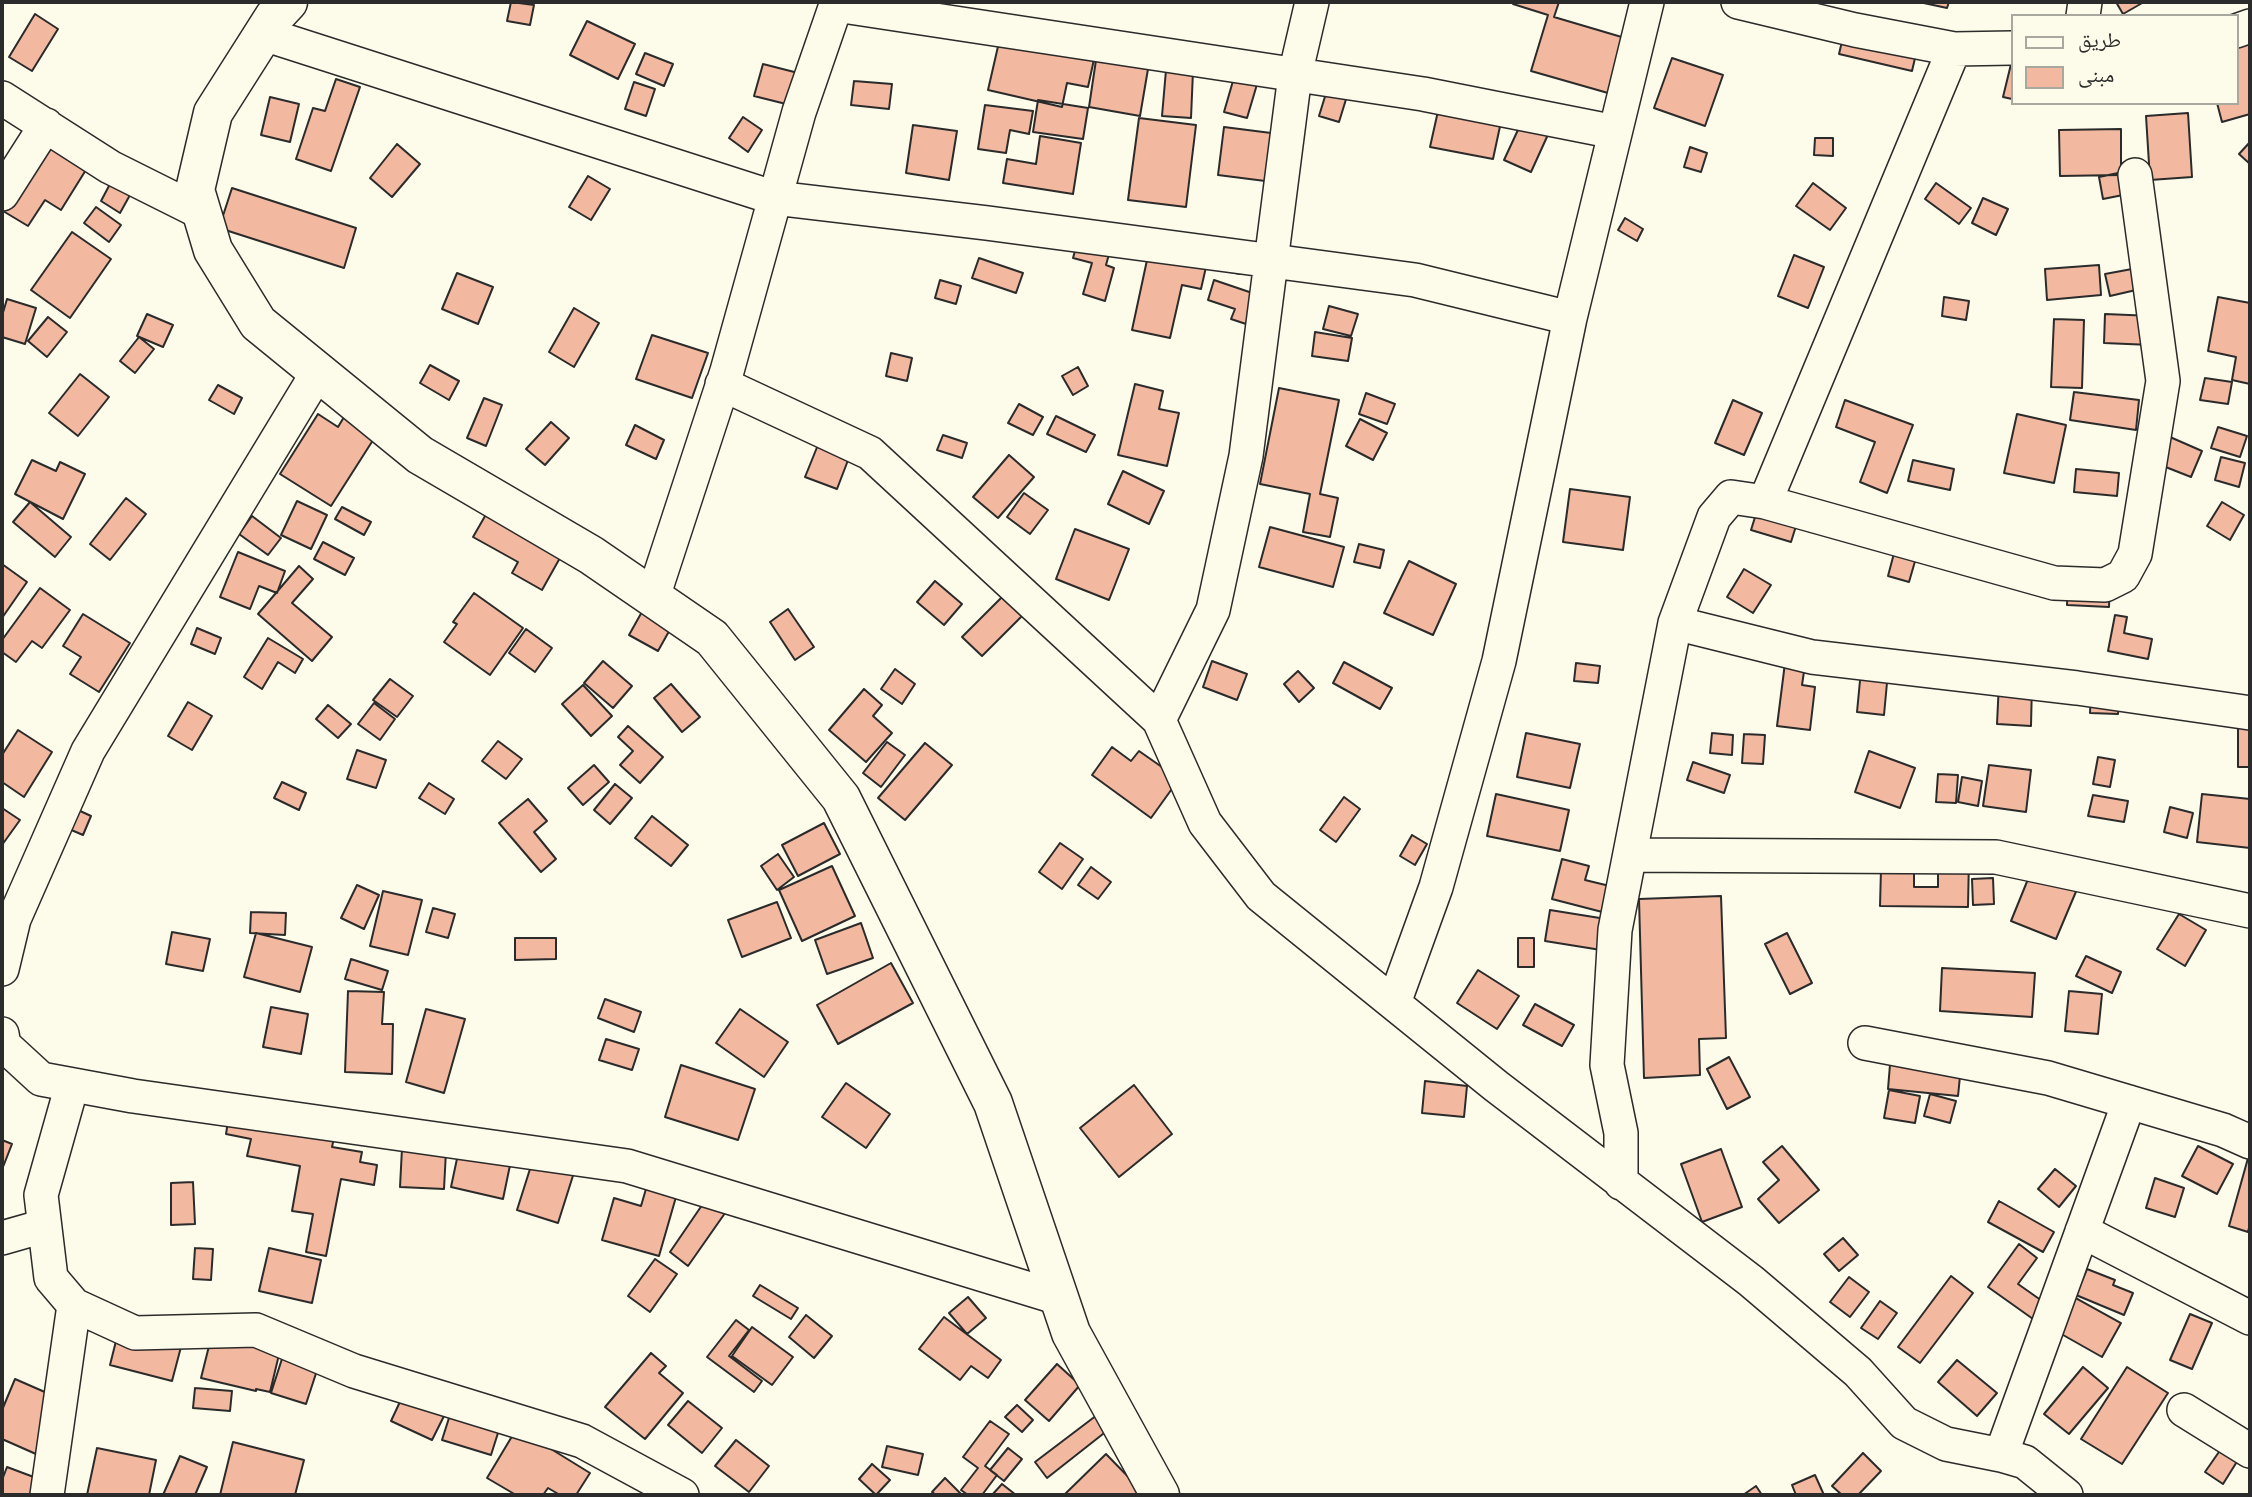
<!DOCTYPE html>
<html>
<head>
<meta charset="utf-8">
<style>
  body { margin:0 }
  #map { position:relative; width:2252px; height:1497px; overflow:hidden; background:#fdfbea; font-family:"Noto Serif","Noto Naskh Arabic",serif }
  canvas { display:block }
  .frame { position:absolute; inset:0; border:4px solid #2b2b2b; pointer-events:none }
  .legend { position:absolute; left:2011px; top:14px; width:228px; height:91px; box-sizing:border-box; background:#fdfbea; border:2px solid #a9a89e; margin:0; padding:9px 12px; list-style:none; font-size:21px; color:#2b2b2b }
  .legend li { display:flex; align-items:center; gap:14px; height:35px }
  .legend b { width:35px; border:2px solid #a9a89e }
</style>
</head>
<body>
<div id="map">
<canvas width="2252" height="1497"></canvas>
<div class="frame"></div>
<ul class="legend">
<li><b style="height:9px;background:#fdfbea"></b>طريق</li>
<li><b style="height:19px;background:#f2b8a0"></b>مبنى</li>
</ul>
</div>
<script>
const ctx = document.querySelector('canvas').getContext('2d');
ctx.lineJoin = 'round';
function fillPath(path, color) {
  ctx.fillStyle = color;
  ctx.fill(path, 'evenodd');
}
function shape(rows) {
  const path = new Path2D();
  for (const r of rows) {
    path.moveTo(r[0], r[1]);
    for (let i = 2; i < r.length; i += 2) path.lineTo(r[i], r[i + 1]);
  }
  return path;
}
function strokePath(path, color, width, dash) {
  ctx.strokeStyle = color;
  ctx.lineWidth = width;
  ctx.lineCap = dash ? 'butt' : 'round';
  ctx.setLineDash(dash || []);
  ctx.stroke(path);
}
const building = shape([
  [511,2,534,5,530,25,507,21,511,2],
  [1513,2,1559,2,1554,17,1625,38,1608,93,1531,71,1548,15,1513,4,1513,2],
  [1919,2,1949,2,1947,8,1919,2],
  [2116,2,2144,2,2123,14,2116,2],
  [35,14,58,29,32,71,9,57,35,14],
  [1847,20,1920,37,1912,71,1839,54,1847,20],
  [587,21,635,44,618,79,570,55,587,21],
  [2250,25,2250,114,2222,122,2217,103,2236,103,2236,29,2250,25],
  [1002,29,1096,50,1088,87,1067,83,1062,107,988,90,1002,29],
  [645,53,673,64,664,86,636,74,645,53],
  [1672,58,1723,75,1705,126,1654,108,1672,58],
  [1096,60,1148,69,1140,116,1089,107,1096,60],
  [2012,60,2012,99,2003,97,2012,60],
  [763,64,806,75,798,107,754,96,763,64],
  [1166,70,1193,71,1191,118,1162,116,1166,70],
  [1235,74,1258,81,1247,118,1224,112,1235,74],
  [1331,77,1351,83,1339,122,1319,116,1331,77],
  [336,79,360,87,331,171,296,159,313,108,325,111,336,79],
  [854,81,892,84,889,109,851,105,854,81],
  [634,82,655,89,646,116,625,109,634,82],
  [270,97,299,104,290,142,261,135,270,97],
  [1038,100,1088,108,1083,139,1033,132,1038,100],
  [1505,103,1493,159,1430,147,1438,111,1505,103],
  [1530,104,1556,117,1531,172,1504,160,1530,104],
  [985,105,1033,111,1029,134,1010,130,1006,153,978,149,985,105],
  [2188,113,2192,177,2150,180,2146,116,2188,113],
  [743,117,762,130,748,152,729,138,743,117],
  [1139,118,1196,125,1186,207,1128,200,1139,118],
  [913,125,957,131,949,180,906,173,913,125],
  [1224,127,1279,134,1273,182,1218,175,1224,127],
  [2121,129,2121,175,2060,176,2059,130,2121,129],
  [1040,136,1081,143,1073,194,1003,183,1007,159,1036,164,1040,136],
  [1815,138,1833,138,1833,156,1814,155,1815,138],
  [47,140,89,165,61,210,45,200,28,226,3,211,47,140],
  [2250,142,2250,164,2239,154,2250,142],
  [397,144,420,164,392,197,370,178,397,144],
  [1690,147,1707,153,1701,172,1684,167,1690,147],
  [2123,172,2128,194,2103,199,2099,177,2123,172],
  [588,176,610,189,591,220,569,207,588,176],
  [1813,183,1846,208,1830,230,1796,206,1813,183],
  [1936,183,1971,208,1959,224,1925,199,1936,183],
  [110,184,130,195,120,213,101,201,110,184],
  [232,188,356,228,344,268,219,228,232,188],
  [1983,198,2008,209,1996,235,1972,223,1983,198],
  [96,207,121,225,109,242,84,223,96,207],
  [1625,218,1643,229,1637,241,1618,230,1625,218],
  [72,232,111,259,70,318,31,290,72,232],
  [1153,232,1245,252,1240,274,1206,267,1201,289,1182,285,1170,338,1132,330,1153,232],
  [1079,237,1111,247,1106,265,1114,268,1105,301,1083,294,1092,263,1073,258,1079,237],
  [1794,255,1824,267,1808,308,1778,296,1794,255],
  [979,258,1023,273,1016,293,972,278,979,258],
  [2099,265,2101,295,2047,300,2045,269,2099,265],
  [2132,269,2136,290,2110,296,2105,274,2132,269],
  [457,273,493,287,478,324,442,309,457,273],
  [940,280,961,286,956,304,935,298,940,280],
  [1214,280,1267,298,1258,328,1231,319,1235,309,1208,300,1214,280],
  [1944,297,1969,301,1966,320,1942,316,1944,297],
  [2218,297,2250,303,2250,384,2232,380,2236,357,2208,351,2218,297],
  [7,299,36,308,25,344,2,337,2,316,7,299],
  [1329,306,1358,314,1351,336,1323,329,1329,306],
  [574,308,599,323,574,367,549,352,574,308],
  [147,314,173,325,163,347,137,336,147,314],
  [2105,314,2153,316,2151,345,2104,343,2105,314],
  [48,317,67,332,47,357,28,341,48,317],
  [2054,319,2084,320,2082,388,2051,387,2054,319],
  [1315,332,1352,338,1348,361,1312,356,1315,332],
  [652,335,708,353,692,398,636,379,652,335],
  [139,337,154,349,135,373,120,361,139,337],
  [891,353,912,358,907,381,886,376,891,353],
  [430,365,459,381,449,400,420,383,430,365],
  [1078,367,1088,386,1073,395,1062,376,1078,367],
  [80,374,109,397,78,436,49,413,80,374],
  [2205,378,2232,382,2228,404,2200,400,2205,378],
  [1135,384,1163,391,1159,409,1179,413,1167,466,1118,455,1135,384],
  [218,385,242,398,234,414,209,400,218,385],
  [1279,388,1339,400,1320,494,1338,498,1330,537,1303,532,1310,494,1260,484,1279,388],
  [2074,392,2139,400,2136,430,2070,420,2074,392],
  [1366,393,1395,404,1387,424,1359,414,1366,393],
  [484,398,502,405,486,446,467,438,484,398],
  [1733,400,1762,413,1744,455,1715,443,1733,400],
  [1845,400,1913,425,1887,493,1860,482,1875,442,1836,427,1845,400],
  [1019,404,1043,417,1033,435,1008,423,1019,404],
  [318,414,338,427,344,417,375,437,331,506,280,474,318,414],
  [2017,414,2066,425,2054,483,2004,473,2017,414],
  [1056,416,1095,435,1086,452,1047,434,1056,416],
  [1360,419,1387,433,1373,460,1346,446,1360,419],
  [551,422,569,438,545,465,526,449,551,422],
  [635,425,664,440,656,459,626,445,635,425],
  [2218,427,2247,436,2240,457,2211,448,2218,427],
  [824,430,855,442,837,489,805,477,824,430],
  [943,435,967,443,962,458,937,450,943,435],
  [2170,437,2202,451,2191,477,2158,464,2170,437],
  [1009,455,1034,477,998,518,973,497,1009,455],
  [2221,457,2245,463,2239,487,2215,480,2221,457],
  [32,460,56,471,60,462,85,474,63,519,15,494,32,460],
  [1913,460,1954,469,1950,490,1908,481,1913,460],
  [2076,469,2119,473,2117,496,2074,492,2076,469],
  [1123,471,1164,491,1149,524,1108,504,1123,471],
  [1570,489,1630,497,1623,550,1563,542,1570,489],
  [1024,493,1048,510,1030,534,1007,517,1024,493],
  [496,497,570,540,542,590,512,573,518,562,473,537,496,497],
  [126,498,146,514,110,560,90,544,126,498],
  [297,501,327,515,311,549,281,535,297,501],
  [30,502,71,537,55,557,13,522,30,502],
  [2222,502,2244,515,2230,540,2207,526,2222,502],
  [342,507,371,522,364,535,335,519,342,507],
  [1756,514,1796,526,1791,542,1751,530,1756,514],
  [252,516,281,538,268,555,239,534,252,516],
  [1270,527,1344,547,1333,587,1259,567,1270,527],
  [1075,529,1129,549,1109,600,1056,579,1075,529],
  [1898,538,1920,544,1909,582,1888,576,1898,538],
  [323,542,354,558,345,575,314,559,323,542],
  [1359,544,1384,550,1380,568,1354,562,1359,544],
  [238,552,285,571,277,593,259,586,250,609,220,597,238,552],
  [1409,561,1456,584,1433,635,1384,613,1409,561],
  [2,564,27,582,2,618,2,564],
  [299,566,313,579,292,603,332,637,312,661,258,614,299,566],
  [1744,569,1771,585,1753,613,1727,597,1744,569],
  [2068,580,2110,582,2109,607,2067,605,2068,580],
  [935,581,962,604,944,625,917,602,935,581],
  [1014,585,1033,605,982,656,962,637,1014,585],
  [40,588,70,610,42,648,32,641,16,662,2,652,2,640,40,588],
  [474,593,523,628,490,675,444,642,457,624,453,622,474,593],
  [648,601,677,617,658,651,629,635,648,601],
  [788,609,814,647,795,660,770,622,788,609],
  [83,614,130,643,99,692,70,674,81,657,63,646,83,614],
  [2115,615,2127,617,2124,633,2152,639,2148,659,2108,651,2115,615],
  [197,628,221,638,215,654,191,644,197,628],
  [526,629,552,648,535,672,509,653,526,629],
  [268,638,303,659,295,673,278,662,262,689,244,677,268,638],
  [603,661,632,686,613,708,584,683,603,661],
  [1212,661,1247,674,1237,700,1203,687,1212,661],
  [1344,662,1392,688,1380,709,1333,683,1344,662],
  [1576,663,1600,666,1598,683,1574,681,1576,663],
  [1785,663,1805,665,1802,685,1815,687,1810,730,1777,726,1785,663],
  [895,669,915,684,902,704,881,689,895,669],
  [1861,670,1888,672,1884,715,1857,712,1861,670],
  [1298,671,1314,688,1299,702,1284,684,1298,671],
  [390,679,413,696,397,717,373,700,390,679],
  [1999,682,2032,683,2031,726,1997,724,1999,682],
  [671,684,700,717,682,732,654,698,671,684],
  [583,685,612,716,591,736,562,704,583,685],
  [2091,685,2120,686,2118,714,2090,713,2091,685],
  [864,689,882,705,873,716,892,733,866,762,829,730,864,689],
  [188,702,212,716,192,750,168,736,188,702],
  [374,703,395,719,380,740,358,724,374,703],
  [328,705,351,724,338,738,316,719,328,705],
  [2238,709,2250,709,2250,767,2238,767,2238,709],
  [628,726,663,757,640,783,620,765,633,751,618,737,628,726],
  [18,730,52,752,24,797,2,782,2,755,18,730],
  [1526,733,1580,744,1570,788,1517,777,1526,733],
  [1712,733,1733,735,1732,755,1710,753,1712,733],
  [1744,734,1765,735,1763,764,1742,763,1744,734],
  [498,741,522,759,506,779,482,761,498,741],
  [887,742,905,755,881,787,863,773,887,742],
  [925,743,952,765,905,820,878,798,925,743],
  [1112,747,1131,761,1139,751,1179,779,1151,818,1092,775,1112,747],
  [357,750,386,760,376,788,347,779,357,750],
  [1869,751,1915,768,1900,808,1855,792,1869,751],
  [2098,757,2115,760,2110,787,2093,784,2098,757],
  [1693,762,1730,775,1724,793,1687,780,1693,762],
  [594,765,609,782,583,805,568,788,594,765],
  [1989,765,2031,770,2026,812,1983,806,1989,765],
  [1938,774,1958,775,1956,803,1936,802,1938,774],
  [1962,777,1982,781,1978,806,1958,802,1962,777],
  [282,782,306,793,299,810,274,798,282,782],
  [429,783,454,799,445,814,419,798,429,783],
  [615,784,632,798,610,824,594,810,615,784],
  [1496,794,1569,810,1560,851,1487,836,1496,794],
  [2202,794,2250,799,2250,848,2197,842,2202,794],
  [2093,795,2128,801,2124,822,2088,816,2093,795],
  [1344,797,1360,809,1336,842,1320,830,1344,797],
  [528,799,547,821,534,832,556,859,541,872,499,823,528,799],
  [2170,807,2193,813,2187,838,2164,832,2170,807],
  [2,808,20,820,2,845,2,808],
  [78,810,91,816,83,835,69,829,78,810],
  [652,816,688,845,671,866,635,838,652,816],
  [824,823,840,854,798,876,782,845,824,823],
  [1412,835,1427,844,1415,865,1400,856,1412,835],
  [1060,843,1083,859,1062,889,1039,872,1060,843],
  [778,854,794,877,777,890,761,866,778,854],
  [1938,856,1969,857,1968,907,1880,906,1881,869,1914,870,1914,887,1938,887,1938,856],
  [2037,857,2083,875,2056,939,2011,921,2037,857],
  [1562,859,1589,866,1585,880,1618,888,1610,914,1552,899,1562,859],
  [832,866,855,916,802,941,779,890,832,866],
  [1091,867,1111,882,1098,899,1078,885,1091,867],
  [1993,878,1994,904,1973,905,1972,879,1993,878],
  [357,885,379,895,364,929,341,918,357,885],
  [383,891,422,900,408,955,370,946,383,891],
  [1721,896,1726,1038,1699,1039,1700,1075,1644,1078,1639,899,1721,896],
  [777,902,791,938,742,957,728,920,777,902],
  [433,908,455,914,448,938,426,932,433,908],
  [1550,910,1606,919,1601,950,1545,941,1550,910],
  [251,912,286,913,285,935,250,933,251,912],
  [2179,914,2206,930,2185,966,2157,949,2179,914],
  [861,923,873,958,827,974,815,940,861,923],
  [172,932,210,939,203,971,166,964,172,932],
  [256,933,312,947,300,992,244,977,256,933],
  [1787,933,1812,983,1790,994,1765,944,1787,933],
  [515,938,556,938,556,959,515,960,515,938],
  [1518,938,1534,938,1534,967,1518,967,1518,938],
  [2086,956,2121,972,2112,993,2076,976,2086,956],
  [351,959,388,971,382,990,345,979,351,959],
  [891,963,913,1003,838,1044,817,1005,891,963],
  [1942,968,2035,973,2032,1017,1940,1011,1942,968],
  [1478,970,1519,996,1497,1029,1457,1003,1478,970],
  [348,991,384,992,382,1024,393,1024,392,1074,345,1072,348,991],
  [2069,991,2102,994,2098,1034,2065,1031,2069,991],
  [605,999,641,1012,634,1032,598,1018,605,999],
  [1535,1004,1574,1025,1562,1046,1523,1025,1535,1004],
  [271,1007,308,1014,301,1054,263,1047,271,1007],
  [426,1009,465,1019,444,1093,406,1082,426,1009],
  [740,1009,788,1042,764,1077,716,1043,740,1009],
  [606,1039,639,1049,632,1070,599,1060,606,1039],
  [1892,1040,1963,1047,1958,1096,1888,1089,1892,1040],
  [1729,1057,1750,1097,1727,1109,1707,1069,1729,1057],
  [681,1065,755,1089,738,1140,665,1117,681,1065],
  [1425,1081,1467,1086,1464,1117,1422,1113,1425,1081],
  [846,1083,890,1114,866,1148,822,1117,846,1083],
  [1134,1085,1172,1134,1119,1177,1080,1128,1134,1085],
  [1889,1090,1920,1096,1915,1123,1884,1118,1889,1090],
  [1930,1094,1956,1101,1950,1123,1924,1116,1930,1094],
  [230,1109,336,1129,332,1147,362,1152,360,1162,377,1165,374,1185,341,1179,326,1256,306,1252,313,1214,292,1211,300,1166,247,1156,251,1139,226,1134,230,1109],
  [403,1129,447,1132,444,1189,400,1187,403,1129],
  [462,1135,514,1146,503,1199,451,1187,462,1135],
  [2,1140,12,1144,3,1167,2,1167,2,1140],
  [1782,1146,1819,1190,1779,1223,1758,1199,1779,1180,1763,1162,1782,1146],
  [2198,1146,2233,1164,2217,1194,2182,1176,2198,1146],
  [1721,1149,1742,1207,1702,1222,1681,1164,1721,1149],
  [536,1150,577,1163,558,1223,517,1210,536,1150],
  [2250,1151,2250,1224,2248,1232,2229,1226,2250,1151],
  [2055,1169,2076,1186,2059,1207,2038,1189,2055,1169],
  [2155,1178,2184,1188,2175,1217,2146,1208,2155,1178],
  [193,1182,195,1224,171,1225,171,1183,193,1182],
  [648,1182,678,1190,659,1256,602,1240,614,1198,641,1206,648,1182],
  [711,1192,730,1206,688,1266,670,1252,711,1192],
  [1999,1201,2054,1232,2043,1252,1988,1222,1999,1201],
  [1843,1238,1858,1255,1839,1271,1824,1254,1843,1238],
  [2019,1244,2037,1258,2018,1284,2045,1303,2033,1319,1988,1287,2019,1244],
  [195,1248,213,1249,211,1280,193,1279,195,1248],
  [269,1248,321,1260,312,1303,259,1291,269,1248],
  [655,1259,677,1274,650,1312,628,1296,655,1259],
  [2087,1269,2115,1280,2113,1285,2133,1293,2124,1315,2076,1295,2087,1269],
  [1951,1276,1973,1293,1920,1363,1898,1347,1951,1276],
  [1849,1277,1869,1292,1850,1317,1830,1302,1849,1277],
  [760,1285,798,1308,791,1319,753,1296,760,1285],
  [968,1297,986,1318,967,1334,949,1313,968,1297],
  [2074,1297,2121,1323,2102,1357,2056,1331,2074,1297],
  [1880,1301,1897,1313,1878,1339,1861,1328,1880,1301],
  [123,1313,186,1328,172,1381,110,1365,123,1313],
  [2190,1314,2212,1323,2192,1369,2170,1360,2190,1314],
  [806,1315,832,1336,814,1358,789,1337,806,1315],
  [944,1317,1001,1360,988,1378,971,1366,960,1380,919,1349,944,1317],
  [736,1320,749,1330,729,1356,762,1381,754,1392,707,1357,736,1320],
  [215,1322,283,1338,270,1392,256,1389,256,1391,201,1378,215,1322],
  [752,1327,793,1357,772,1385,732,1356,752,1327],
  [289,1337,324,1349,306,1404,271,1393,289,1337],
  [651,1353,666,1366,659,1373,683,1393,645,1439,605,1407,651,1353],
  [1957,1360,1997,1393,1977,1416,1938,1382,1957,1360],
  [1057,1364,1080,1385,1049,1421,1025,1400,1057,1364],
  [2083,1367,2108,1388,2069,1434,2044,1414,2083,1367],
  [2127,1367,2168,1393,2122,1464,2081,1439,2127,1367],
  [412,1376,454,1396,432,1440,391,1421,412,1376],
  [15,1379,70,1403,45,1458,2,1439,2,1410,15,1379],
  [195,1388,232,1391,230,1411,193,1408,195,1388],
  [455,1399,504,1414,491,1455,442,1440,455,1399],
  [688,1401,722,1428,702,1453,668,1425,688,1401],
  [1017,1405,1033,1420,1022,1432,1005,1417,1017,1405],
  [1097,1415,1108,1430,1047,1478,1035,1462,1097,1415],
  [990,1421,1009,1434,985,1466,997,1475,982,1495,968,1495,961,1490,978,1468,963,1457,990,1421],
  [517,1428,590,1473,576,1495,560,1495,548,1488,543,1495,516,1495,487,1478,517,1428],
  [736,1440,769,1466,749,1492,715,1466,736,1440],
  [233,1442,304,1460,295,1495,220,1495,233,1442],
  [887,1446,923,1454,918,1475,882,1467,887,1446],
  [97,1448,156,1460,149,1495,87,1495,97,1448],
  [1008,1448,1022,1459,1004,1481,990,1470,1008,1448],
  [2221,1449,2238,1460,2223,1484,2205,1472,2221,1449],
  [1863,1453,1881,1471,1858,1495,1842,1495,1832,1486,1863,1453],
  [1106,1454,1143,1492,1140,1495,1064,1495,1106,1454],
  [180,1456,207,1467,195,1495,163,1495,180,1456],
  [872,1464,890,1480,876,1495,859,1479,872,1464],
  [7,1467,39,1479,33,1495,2,1495,2,1480,7,1467],
  [1815,1475,1824,1495,1796,1495,1792,1485,1815,1475],
  [945,1478,962,1495,936,1495,932,1492,945,1478],
  [1002,1484,1016,1495,992,1495,1002,1484],
  [1756,1486,1762,1495,1743,1495,1756,1486]
]);
const minor = shape([
  [1738,2,1855,30,1954,49,2012,48],
  [836,5,1423,94,1615,132],
  [2083,16,2085,2],
  [2236,31,2250,26],
  [264,34,775,198,987,223,1415,280,1570,318],
  [2,98,110,167,202,213],
  [2,194,46,125],
  [722,384,870,453,1159,720,1205,823,1261,896,1496,1086,1751,1281,1858,1372,1904,1423,1946,1444,2001,1455,2025,1462,2066,1495],
  [1765,502,1954,49],
  [653,597,727,371,799,112,837,2],
  [1675,623,1812,657,2077,688,2250,713],
  [1159,720,1213,610,1246,456,1295,75,1312,2],
  [1630,855,1996,857,2250,911],
  [2,969,14,919,88,751,318,372],
  [1394,1003,1436,887,1499,661,1570,318,1647,2],
  [2,1034,4,1045,41,1079,133,1096,627,1166,1059,1298],
  [1865,1043,2048,1078,2223,1130,2250,1142],
  [72,1085,41,1195,51,1278,74,1305,135,1333,256,1330,354,1371,582,1441,682,1495],
  [1621,1183,1621,1133,1607,1065,1615,930,1675,623,1714,517,1731,497,1765,502,2054,583,2105,585,2123,576,2135,554,2163,381,2135,175],
  [2082,1231,2250,1318],
  [2,1238,44,1226],
  [2184,1410,2250,1451],
  [2001,1455,2129,1102],
  [47,1495,74,1305]
]);
const tertiary = shape([
  [288,2,274,17,213,113,195,190,213,250,258,323,420,455,591,555,712,638,841,798,993,1103,1071,1333,1160,1495]
]);
fillPath(building, '#f2b8a0');
strokePath(building, '#2b2b2b', 2);
strokePath(minor, '#2b2b2b', 36);
strokePath(tertiary, '#2b2b2b', 41);
strokePath(minor, '#fdfbea', 33);
strokePath(tertiary, '#fdfbea', 38);
</script>
</body>
</html>
